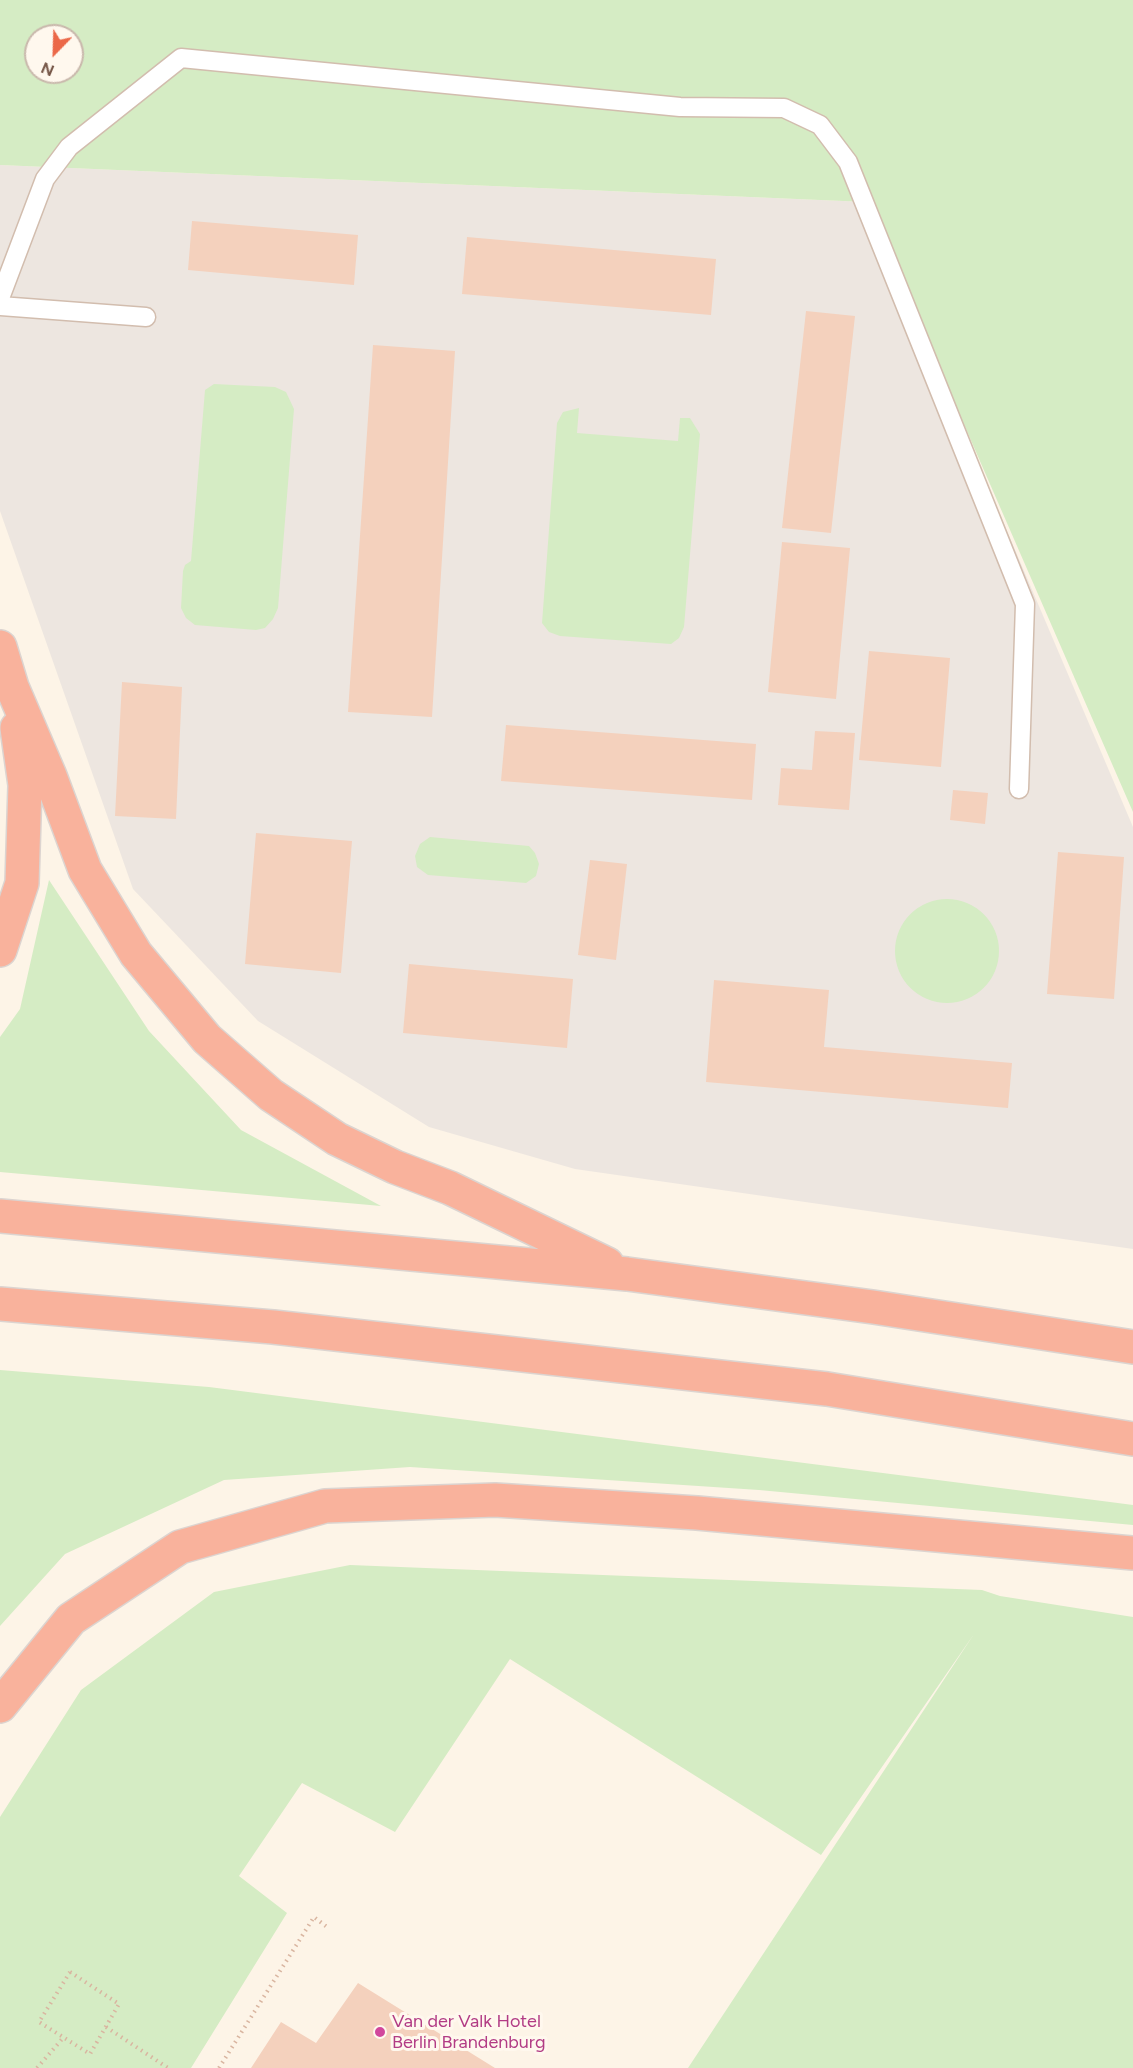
<!DOCTYPE html>
<html>
<head>
<meta charset="utf-8">
<style>
  body { margin:0 }
  #map { position:relative; width:1133px; height:2068px; overflow:hidden; background:#fdf4e7; font-family:Figtree,sans-serif }
  canvas { display:block }
  .north { position:absolute; left:24px; top:24px; width:60px; height:60px; box-sizing:border-box; background:#fff8ee; border:2px solid #c9b8ac; border-radius:50%; rotate:203deg; font-size:16px; font-weight:700; line-height:24px; text-align:center; color:#78594a }
  .north::after { content:''; display:block; margin:auto; width:21px; height:27px; background:#eb6848; clip-path:polygon(50% 0,100% 100%,50% 72%,0 100%) }
</style>
</head>
<body>
<div id="map">
<canvas width="1133" height="2068"></canvas>
<div class="north">N</div>
</div>
<script>
const ctx = document.querySelector('canvas').getContext('2d');
ctx.lineJoin = 'round';
function fillPath(path, color) {
  ctx.fillStyle = color;
  ctx.fill(path, 'evenodd');
}
function shape(rows) {
  const path = new Path2D();
  for (const r of rows) {
    if (r.length === 3) {
      path.moveTo(r[0] + r[2], r[1]);
      path.arc(r[0], r[1], r[2], 0, 2 * Math.PI);
      continue;
    }
    path.moveTo(r[0], r[1]);
    for (let i = 2; i < r.length; i += 2) path.lineTo(r[i], r[i + 1]);
  }
  return path;
}
function strokePath(path, color, width, dash) {
  ctx.strokeStyle = color;
  ctx.lineWidth = width;
  ctx.lineCap = dash ? 'butt' : 'round';
  ctx.setLineDash(dash || []);
  ctx.stroke(path);
}
function write(font, color, halo, rows, align = 'center') {
  ctx.font = font + ' Figtree,sans-serif';
  ctx.lineWidth = 6;
  ctx.setLineDash([]);
  ctx.textBaseline = 'middle';
  ctx.strokeStyle = halo;
  ctx.fillStyle = color;
  for (const [text, x, y, turn = 0] of rows) {
    ctx.save();
    ctx.translate(x, y);
    ctx.rotate((+turn || 0) * Math.PI / 180);
    ctx.textAlign = isNaN(turn) ? turn : align;
    if (halo) ctx.strokeText(text, 0, 0);
    ctx.fillText(text, 0, 0);
    ctx.restore();
  }
}
const industrial = shape([
  [0,165,867,202,1133,827,1133,1249,575,1169,429,1127,258,1021,133,889,0,511]
]);
const green = shape([
  [0,0,1133,0,1133,812,867,202,0,165],
  [36,36,72,36,72,72,36,72],
  [214,384,275,387,286,392,294,409,278,608,273,619,265,628,256,630,195,625,186,618,181,608,183,571,185,565,191,561,205,390],
  [579,408,577,433,678,441,680,418,690,418,700,434,684,627,679,638,671,644,560,636,549,632,542,623,557,423,563,412],
  [430,837,529,846,535,853,539,864,536,876,526,883,428,875,417,867,415,856,420,844],
  [49,880,149,1031,241,1130,381,1206,0,1172,0,1037,20,1009],
  [947,951,52],
  [0,1370,209,1387,1110,1502,1133,1505,1133,1525,759,1490,410,1467,224,1480,65,1554,0,1626],
  [350,1565,982,1590,1000,1596,1133,1617,1133,2068,688,2068,974,1634,821,1855,510,1659,395,1832,302,1783,239,1876,287,1913,191,2068,0,2068,0,1817,81,1690,214,1592]
]);
const building = shape([
  [192,221,358,235,354,285,188,270],
  [467,237,716,259,711,315,462,294],
  [806,311,855,316,831,533,782,528],
  [373,345,455,351,432,717,348,712],
  [782,542,850,548,836,699,768,692],
  [869,651,950,658,941,767,859,760],
  [122,682,182,687,176,819,115,816],
  [506,725,756,744,752,800,501,781],
  [815,731,855,733,849,810,778,805,781,768,812,770],
  [953,790,988,793,985,824,950,820],
  [256,833,352,841,341,973,245,964],
  [1058,852,1124,857,1114,999,1047,994],
  [590,860,627,864,616,960,578,955],
  [409,964,573,979,567,1048,403,1033],
  [714,980,829,990,824,1047,1012,1063,1008,1108,706,1082],
  [358,1983,495,2068,251,2068,281,2022,316,2043]
]);
const path = shape([
  [70,1972,119,2004,90,2054,39,2022,70,1972],
  [106,2027,168,2068],
  [37,2068,63,2038],
  [219,2068,314,1917,327,1927]
]);
const lane = shape([
  [0,298,45,179,69,147,181,58,680,107,784,108,820,125,848,162,1025,604,1019,789],
  [0,306,146,317]
]);
const highway = shape([
  [0,647,12,687,50,776,85,870,136,954,207,1039,271,1095,337,1139,395,1167,450,1188,607,1264],
  [0,950,22,883,25,785,17,728],
  [0,1216,627,1274,873,1307,1133,1347],
  [0,1304,273,1327,827,1389,1133,1439],
  [0,1706,71,1619,180,1547,325,1506,495,1500,697,1513,1133,1553]
]);
const markers = [
  [380,2032,6,"#d1479c"]
];
const hotelNames = [
  ["Van der Valk Hotel",392,2022],
  ["Berlin Brandenburg",392,2043]
];
fillPath(industrial, '#ede6e0');
fillPath(green, '#d5ecc4');
fillPath(building, '#f4d1bd');
strokePath(lane, '#d2bdae', 21);
strokePath(highway, '#dcd4d0', 36);
strokePath(path, '#d9b5a0', 4, [1.5, 4.5]);
strokePath(lane, '#fff', 18);
strokePath(highway, '#f9b29c', 33);
for (const [x, y, r, color] of markers) {
  const dot = new Path2D();
  dot.arc(x, y, r, 0, 2 * Math.PI);
  ctx.fillStyle = color;
  ctx.fill(dot);
  strokePath(dot, '#fff8ee', 2);
}
write('18px', '#b23c85', '#fff8ee', hotelNames, 'left');
</script>
</body>
</html>
